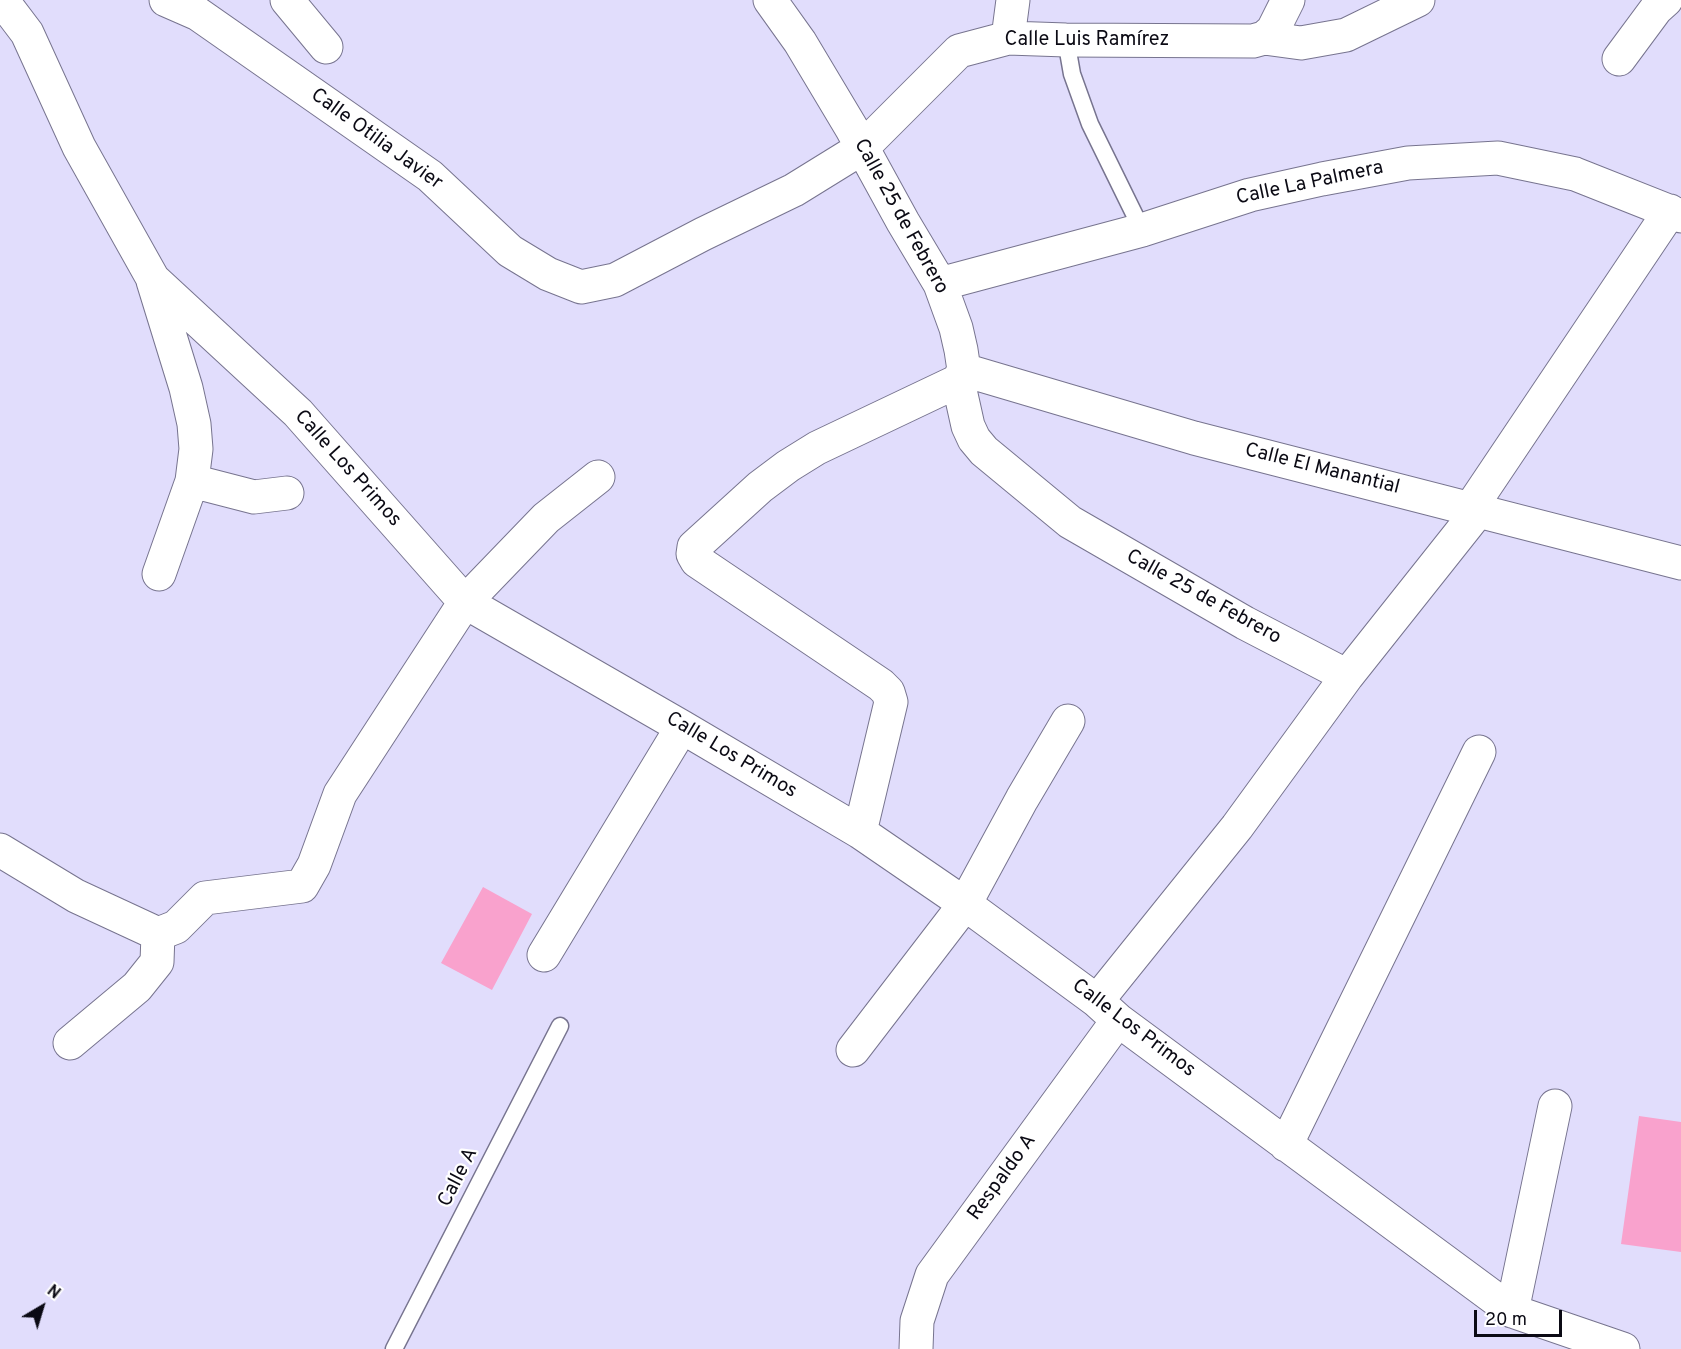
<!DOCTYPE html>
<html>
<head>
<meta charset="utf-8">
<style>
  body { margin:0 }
  #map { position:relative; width:1681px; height:1349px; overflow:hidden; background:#e1ddfc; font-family:Overpass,sans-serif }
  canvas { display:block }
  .north { position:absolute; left:12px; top:1277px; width:60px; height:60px; -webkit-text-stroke:4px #fff; paint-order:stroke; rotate:38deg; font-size:16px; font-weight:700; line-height:24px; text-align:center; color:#0b0a14 }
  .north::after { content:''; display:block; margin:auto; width:21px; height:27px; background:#0b0a14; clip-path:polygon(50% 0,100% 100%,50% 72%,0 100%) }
  .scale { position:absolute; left:1474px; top:1310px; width:88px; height:27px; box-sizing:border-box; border:3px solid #0b0a14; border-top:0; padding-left:8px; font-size:18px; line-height:21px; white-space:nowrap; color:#0b0a14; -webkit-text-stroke:4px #fff; paint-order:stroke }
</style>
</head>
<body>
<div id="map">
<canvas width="1681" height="1349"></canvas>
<div class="north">N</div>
<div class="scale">20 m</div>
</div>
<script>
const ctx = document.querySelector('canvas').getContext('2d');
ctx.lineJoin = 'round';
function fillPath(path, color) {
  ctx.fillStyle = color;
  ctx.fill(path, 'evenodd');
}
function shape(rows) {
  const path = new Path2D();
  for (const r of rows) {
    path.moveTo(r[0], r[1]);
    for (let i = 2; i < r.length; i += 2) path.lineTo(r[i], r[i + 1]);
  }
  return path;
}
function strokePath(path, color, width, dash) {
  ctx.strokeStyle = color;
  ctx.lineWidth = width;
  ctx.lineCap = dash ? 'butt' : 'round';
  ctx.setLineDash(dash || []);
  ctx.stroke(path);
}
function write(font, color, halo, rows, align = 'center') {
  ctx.font = font + ' Overpass,sans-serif';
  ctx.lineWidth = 4.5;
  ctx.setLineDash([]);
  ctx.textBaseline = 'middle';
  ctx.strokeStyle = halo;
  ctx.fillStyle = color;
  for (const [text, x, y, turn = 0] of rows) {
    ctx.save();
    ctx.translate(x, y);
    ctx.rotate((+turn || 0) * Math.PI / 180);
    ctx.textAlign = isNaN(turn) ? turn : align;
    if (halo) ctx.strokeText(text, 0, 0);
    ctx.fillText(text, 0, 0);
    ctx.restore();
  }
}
const green = shape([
  [483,887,532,914,492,990,441,963],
  [1639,1116,1681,1122,1681,1252,1621,1244]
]);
const lane = shape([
  [1066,40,1072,74,1090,124,1142,230],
  [394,1349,560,1026]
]);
const street = shape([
  [2,0,27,33,79,147,153,279,298,413,465,602,682,727,860,832,965,904,1097,1001,1118,1020,1512,1311,1623,1349],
  [166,0,198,14,430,176,510,251,548,274,581,287,615,280,703,234,794,190,862,148,959,51,1008,38,1066,40,1253,41,1264,38,1273,30,1288,0],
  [287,0,326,47],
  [770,0,800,42,852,129,903,222,940,284,956,328,961,350,964,370,958,381,968,426,974,439,984,451,1070,522,1245,623,1347,676],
  [1008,38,1013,0],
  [1264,38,1301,43,1346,35,1418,0],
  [1619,59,1656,9,1666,0],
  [153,281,186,388,194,424,196,449,192,481,159,574],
  [940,284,1142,230,1250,195,1322,179,1408,163,1498,158,1575,174,1681,216],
  [964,370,1194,438,1681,563],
  [192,481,254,497,287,493],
  [1470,509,1670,211],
  [860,832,891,702,888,692,881,685,697,561,693,554,694,547,760,487,788,466,817,448,958,381],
  [0,850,76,896,158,934,176,927,205,898,302,886,314,865,340,794,465,602,546,518,598,477],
  [544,955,682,727],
  [1097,1001,1237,827,1347,676,1478,511],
  [70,1043,137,987,157,962,158,934],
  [853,1050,965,904,1022,799,1068,721],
  [1286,1145,1479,752],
  [1512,1311,1555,1106],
  [916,1349,917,1321,932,1275,1118,1020]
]);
const streetNames = [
  ["Calle Luis Ramírez",1087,41],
  ["Calle Otilia Javier",376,140,36],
  ["Calle La Palmera",1310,184,-12],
  ["Calle 25 de Febrero",900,217,61],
  ["Calle Los Primos",347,469,48],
  ["Calle El Manantial",1322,470,14],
  ["Calle 25 de Febrero",1203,598,29],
  ["Calle Los Primos",731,756,31],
  ["Calle Los Primos",1133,1029,37],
  ["Calle A",459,1178,-63],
  ["Respaldo A",1003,1178,-54]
];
fillPath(green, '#f9a2cd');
strokePath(lane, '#77748f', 19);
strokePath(street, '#77748f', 35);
strokePath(lane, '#fff', 16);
strokePath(street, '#fff', 33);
write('20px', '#0b0a14', '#fff', streetNames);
</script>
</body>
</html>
